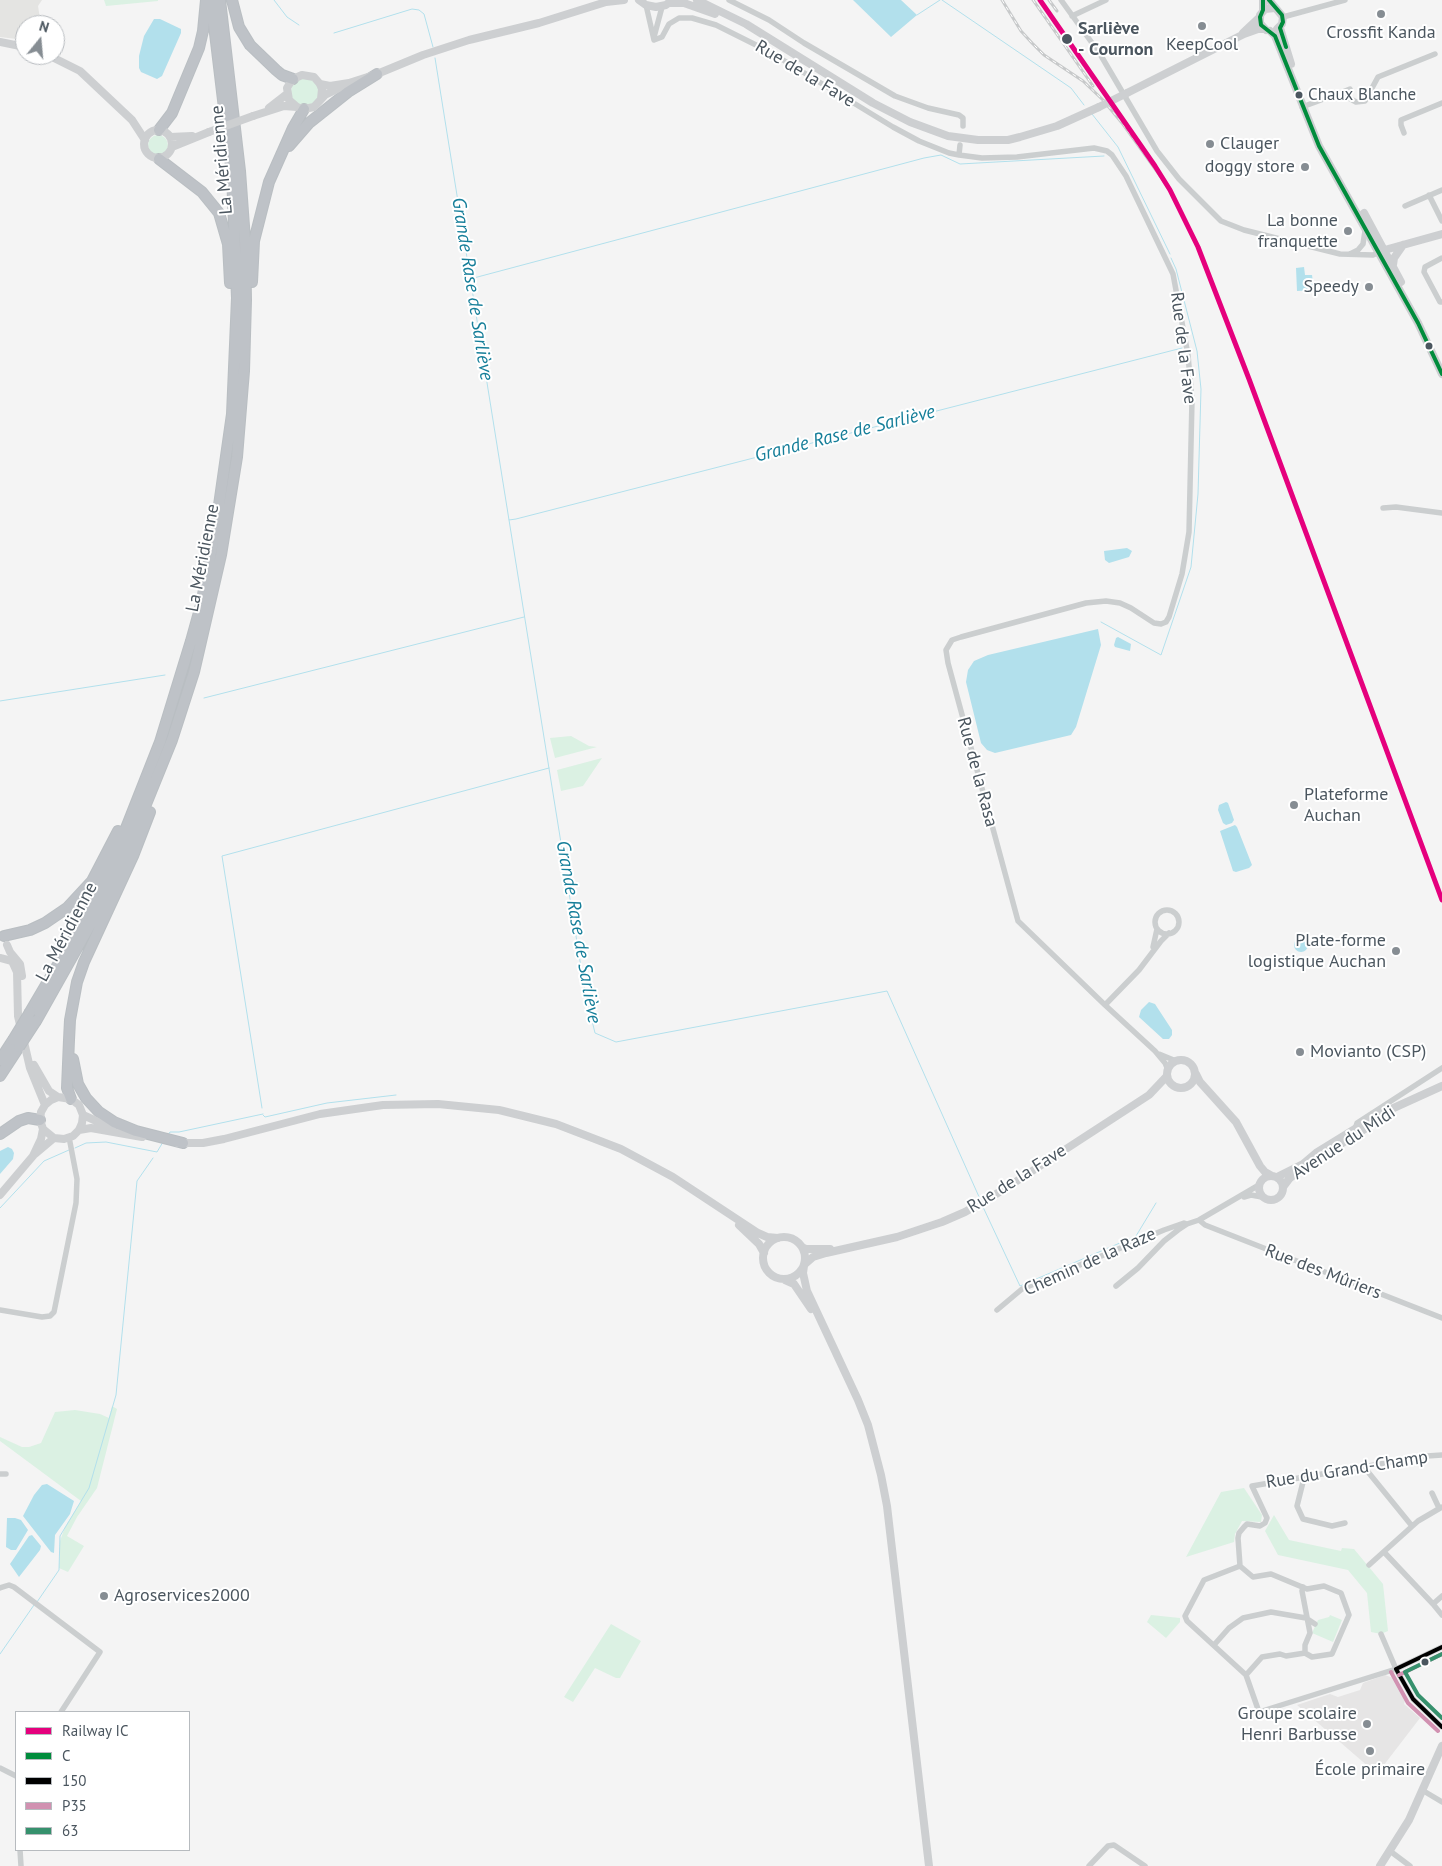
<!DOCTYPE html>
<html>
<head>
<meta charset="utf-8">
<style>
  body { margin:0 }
  #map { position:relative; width:1442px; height:1866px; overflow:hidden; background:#f4f4f4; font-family:"PT Sans",sans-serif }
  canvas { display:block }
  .legend { position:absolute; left:15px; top:1711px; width:175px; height:140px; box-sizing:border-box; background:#fff; border:1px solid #b7bbbf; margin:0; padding:6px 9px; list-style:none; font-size:15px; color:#4b565f }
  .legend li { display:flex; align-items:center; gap:10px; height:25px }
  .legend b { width:25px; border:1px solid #b7bbbf }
  .north { position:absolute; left:15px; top:15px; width:50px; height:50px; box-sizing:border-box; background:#fff; border:1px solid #b7bbbf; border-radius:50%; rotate:17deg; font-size:14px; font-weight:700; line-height:20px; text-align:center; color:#4b565f }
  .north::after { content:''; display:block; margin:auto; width:18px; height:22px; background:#868d93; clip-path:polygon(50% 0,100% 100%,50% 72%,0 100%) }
</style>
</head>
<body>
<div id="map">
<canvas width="1442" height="1866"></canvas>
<ul class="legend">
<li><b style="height:6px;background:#e5007d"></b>Railway IC</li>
<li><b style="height:6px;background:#008c3c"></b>C</li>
<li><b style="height:6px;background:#000"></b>150</li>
<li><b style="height:6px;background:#d191b1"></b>P35</li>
<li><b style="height:6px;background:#36916d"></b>63</li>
</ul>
<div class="north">N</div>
</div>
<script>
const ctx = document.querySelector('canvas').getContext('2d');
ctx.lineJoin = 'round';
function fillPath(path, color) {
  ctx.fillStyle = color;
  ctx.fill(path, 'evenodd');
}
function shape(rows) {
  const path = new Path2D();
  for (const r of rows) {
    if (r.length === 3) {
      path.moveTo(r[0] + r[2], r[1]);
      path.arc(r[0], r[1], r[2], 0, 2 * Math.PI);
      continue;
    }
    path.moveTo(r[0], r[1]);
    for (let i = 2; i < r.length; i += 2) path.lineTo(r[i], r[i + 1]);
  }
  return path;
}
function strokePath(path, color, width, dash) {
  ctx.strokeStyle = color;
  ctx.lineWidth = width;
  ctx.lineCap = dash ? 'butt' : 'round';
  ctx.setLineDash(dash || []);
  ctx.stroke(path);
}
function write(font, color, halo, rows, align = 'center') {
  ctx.font = font + ' "PT Sans",sans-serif';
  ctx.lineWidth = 4;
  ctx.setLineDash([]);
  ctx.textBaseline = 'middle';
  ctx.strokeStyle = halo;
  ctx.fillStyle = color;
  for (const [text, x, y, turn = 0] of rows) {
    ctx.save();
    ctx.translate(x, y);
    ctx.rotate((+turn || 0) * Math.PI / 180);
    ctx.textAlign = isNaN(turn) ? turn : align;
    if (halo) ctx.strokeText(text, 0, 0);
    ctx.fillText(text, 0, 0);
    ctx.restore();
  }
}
const commercial = shape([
  [0,0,42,0,38,6,41,25,25,25,25,40,0,37]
]);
const education = shape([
  [1385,1675,1396,1679,1406,1697,1404,1704,1420,1718,1377,1774,1297,1705,1330,1694,1338,1697,1360,1690,1363,1683]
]);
const green = shape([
  [104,0,158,0,158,1,106,6],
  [305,92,14],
  [158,145,10],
  [571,736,589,746,597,747,555,758,550,738],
  [602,758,583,786,561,791,557,770],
  [112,1406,117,1409,97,1488,77,1517,67,1536,84,1546,68,1572,59,1568,60,1541,65,1527,81,1501,0,1441,0,1437,22,1447,29,1447,41,1443,55,1412,75,1410,100,1414,109,1418],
  [1244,1488,1262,1515,1261,1522,1242,1521,1235,1534,1234,1542,1186,1557,1221,1492],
  [1274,1515,1289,1540,1341,1551,1342,1548,1354,1549,1383,1584,1388,1631,1381,1634,1371,1632,1367,1593,1348,1570,1278,1555,1265,1531],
  [1151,1615,1180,1618,1180,1622,1166,1638,1147,1622],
  [1330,1615,1342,1620,1333,1642,1312,1633,1318,1620,1329,1617],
  [611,1624,641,1641,620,1678,616,1678,595,1668,573,1702,564,1697]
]);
const water = shape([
  [853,0,901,0,917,15,891,37],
  [154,19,160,19,181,29,181,33,162,76,157,79,141,72,139,68,139,56,144,36],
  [1304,267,1305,275,1312,275,1314,290,1297,291,1296,268],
  [1127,548,1132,551,1129,557,1109,563,1105,560,1104,551],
  [1098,629,1101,645,1076,727,1071,735,995,753,987,750,981,743,966,682,968,670,974,661,988,655],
  [1118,637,1131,644,1130,651,1115,647,1114,645,1116,638],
  [1226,802,1228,803,1234,820,1232,823,1226,825,1223,823,1218,810,1219,805],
  [1235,825,1237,827,1252,865,1249,868,1236,872,1233,871,1220,831],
  [1301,945,7],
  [1149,1002,1155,1004,1172,1030,1172,1035,1169,1039,1163,1039,1139,1017,1141,1010],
  [8,1147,12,1149,14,1153,13,1159,0,1174,0,1151],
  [47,1484,74,1501,70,1514,55,1535,54,1553,51,1552,23,1516,34,1495,42,1485],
  [7,1518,15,1518,21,1520,28,1530,16,1550,11,1550,6,1547],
  [32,1535,41,1546,40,1550,19,1577,10,1564,29,1536]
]);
const stream = shape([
  [274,0,287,17,299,25],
  [942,0,1071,88,1084,105],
  [917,15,940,0],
  [334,33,412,9,419,10,424,14,433,47],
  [435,58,509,520,516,519,1182,348],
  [1092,114,1118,147,1170,254],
  [470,279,924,158,941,155,960,164,1104,156],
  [509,520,585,992,595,1033,616,1042,887,991,980,1199],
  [1101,622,1161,655,1191,567,1198,494,1201,389,1197,351,1176,269,1171,258],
  [204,698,524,617],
  [0,701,165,675],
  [262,1108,222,856,549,768],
  [263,1115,265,1117,327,1103,396,1095],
  [168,1135,170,1132,179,1132,263,1114],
  [75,1148,86,1143,106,1142,157,1152,163,1142],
  [983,1207,1020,1286,1136,1236,1156,1203],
  [0,1208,44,1161,69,1150],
  [37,1602,59,1570,60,1536,89,1488,116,1395,137,1181,153,1158],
  [0,1654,34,1605]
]);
const street = shape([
  [729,0,769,20,804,43,895,96,928,108,959,115,963,118,963,126],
  [1061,0,1100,54,1157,151,1179,179,1221,221,1244,230,1340,254,1373,255,1380,252],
  [646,5,654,40],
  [1072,16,1106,0],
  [1283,17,1345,0],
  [654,37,662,7],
  [654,40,662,37,669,24,679,18,692,18,716,25,770,52,893,127,919,141,949,153,959,155,960,145],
  [1340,93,1350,89],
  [1302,107,1340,93,1356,102,1365,101,1378,77,1435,54],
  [1404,133,1401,125,1401,120,1442,103],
  [959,155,982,158,1017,157,1094,148,1107,151,1112,155,1126,176,1173,274,1188,355,1192,400,1189,532,1182,574,1169,617,1166,622,1161,624,1154,623,1131,608,1120,603,1106,601,1086,603,961,637,952,640,946,650,948,663,1018,921,1105,1005],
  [1429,195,1442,221],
  [1405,206,1442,190],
  [1350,254,1358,250,1363,244,1365,231],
  [1442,258,1425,267,1424,272,1440,302,1442,302],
  [1383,508,1396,507,1442,513],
  [1167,922,12],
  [1153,947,1157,929],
  [1159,1054,1176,1061],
  [1168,1070,1165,1063,1155,1051,1105,1005,1139,970,1161,941,1169,933],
  [1355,1129,1357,1123,1442,1068],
  [1244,1197,1251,1195,1262,1197],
  [1199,1220,1205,1225,1442,1318],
  [1116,1286,1138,1268,1164,1241,1178,1230,1187,1224,1199,1220,1259,1185],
  [0,1310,42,1317,50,1316,54,1312,76,1203,77,1179,69,1137],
  [997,1310,1022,1289,1164,1230,1184,1223,1187,1224],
  [1442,1455,1427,1456,1252,1486,1267,1518,1265,1523,1260,1526,1247,1524,1244,1527,1239,1533,1238,1538,1240,1566,1204,1580,1185,1616,1187,1621,1246,1675,1259,1712,1396,1669,1442,1647],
  [1364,1467,1412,1526],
  [0,1474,6,1474],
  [1304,1478,1297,1506,1303,1519,1332,1526,1345,1523],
  [1432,1493,1439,1508],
  [1384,1552,1433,1604,1442,1615],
  [1369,1565,1418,1521,1442,1507],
  [1240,1566,1253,1577,1271,1574,1307,1589,1324,1586,1336,1591,1341,1593,1349,1615,1332,1654,1312,1657,1305,1653,1286,1656,1280,1654,1262,1657,1246,1675],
  [1303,1587,1302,1591,1310,1633,1305,1645,1305,1653],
  [0,1588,9,1585,14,1587,100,1652,61,1712],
  [1433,1604,1442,1596],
  [1381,1634,1396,1669,1413,1699,1442,1727],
  [1214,1645,1229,1628,1243,1618,1271,1612,1306,1618,1315,1624],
  [0,1768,16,1776],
  [1422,1790,1442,1802],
  [20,1850,21,1866],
  [1390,1851,1410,1866],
  [1089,1866,1108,1846,1114,1845,1145,1866]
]);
const secondary = shape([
  [639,0,646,5,656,7,666,5,672,0],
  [697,0,746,24,873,103,910,122,948,136,978,140,1008,140,1020,137,1057,126,1099,107],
  [1263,0,1263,10],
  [1269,0,1283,17,1282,24,1277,29],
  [669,3,684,3,715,14],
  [1280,28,1291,64],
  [1266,30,1260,23,1260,15,1265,9,1275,8],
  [1270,31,1275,36,1319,146,1418,323,1442,374],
  [1243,33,1260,17],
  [0,42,25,47],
  [48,55,80,71,132,120,145,140],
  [320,84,330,86,349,83,377,74,423,55,469,40,539,23,606,2,624,0],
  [1127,93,1244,34,1258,29,1265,29],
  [321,99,322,89,320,84,314,77,302,75,293,79,290,83,287,88,289,100,297,107,304,109,314,107,325,95,344,86],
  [269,108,287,94],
  [253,116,284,106,297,107],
  [158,144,14],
  [170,137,192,136],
  [172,147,209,132],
  [1364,213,1401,282],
  [1381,251,1442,234],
  [1393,265,1394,258,1403,245],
  [7,945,10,952,20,964,22,976],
  [0,958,12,961,17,972,18,1016,30,1068,45,1105,41,1112,40,1120,43,1129,54,1138,64,1139,73,1136,79,1130,82,1123,83,1115,79,1105,71,1099,58,1097,51,1100,45,1105],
  [1181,1074,14],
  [34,1065,49,1091,58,1097],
  [1196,1074,1200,1082,1236,1122,1260,1166,1265,1172,1272,1176],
  [83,1115,112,1128],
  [79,1130,91,1128,142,1137],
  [178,1143,203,1143,224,1139,320,1114,383,1105,438,1104,499,1110,556,1124,621,1149,673,1177,758,1233,767,1237,778,1238],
  [1331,1150,1379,1120],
  [35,1154,54,1138],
  [1271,1188,12],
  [1277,1177,1303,1164,1316,1153,1376,1116,1442,1086],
  [1283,1187,1289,1179,1296,1173],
  [0,1195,33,1156,41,1139,43,1129],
  [739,1225,759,1244,764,1253],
  [784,1258,21],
  [802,1247,806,1249,830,1249],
  [805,1264,813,1257,826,1253,897,1237,942,1222,965,1212,1003,1190,1149,1095,1167,1076],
  [804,1266,803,1273,807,1291,858,1400,868,1425,881,1475,887,1506,929,1866],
  [785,1280,794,1284,811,1309],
  [1380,1866,1409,1820,1442,1746]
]);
const highway = shape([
  [232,0,239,27,250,45,276,70,282,75,293,79],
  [159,130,172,113,199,48,203,31,206,0],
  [289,146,309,123,348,92,377,74],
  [159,159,202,192,219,213,228,244,230,283],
  [252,282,254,241,269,182,293,128,304,109],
  [4,936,30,930,45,923,67,908,92,881,118,831],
  [30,1012,80,927,117,851,160,742,191,641,201,605,216,526,232,414,237,298,232,175,211,0],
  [36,1021,99,909,125,856,172,740,194,672,221,555,237,457,244,371,246,300,245,240,240,171,220,0],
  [73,1059,78,1084,86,1098,99,1112,114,1122,136,1131,183,1143],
  [0,1060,13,1040],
  [0,1076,19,1047],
  [71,1099,67,1088,69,1040,70,1020,77,982,84,962,133,856,150,812],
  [0,1134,19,1121,28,1118,40,1120]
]);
const rail = shape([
  [1002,0,1021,31,1032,43,1044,55,1083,81,1103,100,1122,123,1170,190],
  [1033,0,1093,86],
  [1049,0,1057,11]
]);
const secondaryBridge = shape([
  [1099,107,1127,93],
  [209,132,253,116]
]);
const highwayBridge = shape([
  [13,1040,30,1012],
  [19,1047,36,1021]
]);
const bus1 = shape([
  [1263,0,1263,10,1260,17,1261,25,1275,36,1319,146,1418,323,1442,374],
  [1269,0,1282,15,1283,22,1280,28,1286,47]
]);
const bus2 = shape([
  [1396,1669,1413,1699,1442,1727],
  [1396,1669,1442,1647]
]);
const bus3 = shape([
  [1391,1672,1408,1703,1438,1731],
  [1399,1675,1442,1654]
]);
const bus4 = shape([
  [1442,1654,1405,1672,1418,1695,1442,1718]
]);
const rail1 = shape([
  [1040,0,1155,166,1170,190,1198,247,1249,379,1442,900]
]);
const markers = [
  [1381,14,5,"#868d93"],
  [1202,26,5,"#868d93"],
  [1067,39,6,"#4b565f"],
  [1299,95,4.5,"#4b565f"],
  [1210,144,5,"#868d93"],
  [1305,167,5,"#868d93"],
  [1348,231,5,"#868d93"],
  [1369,287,5,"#868d93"],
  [1429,346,4.5,"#4b565f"],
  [1294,805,5,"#868d93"],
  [1396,951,5,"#868d93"],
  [1300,1052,5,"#868d93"],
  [104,1596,5,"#868d93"],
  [1425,1662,4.5,"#4b565f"],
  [1367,1724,5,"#868d93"],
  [1370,1751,5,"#868d93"]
];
const busNames = [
  ["Chaux Blanche",1308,95]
];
const stopNames = [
  ["Sarliève",1078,29],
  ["- Cournon",1078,50]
];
const poiNames = [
  ["Crossfit Kanda",1381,33,"center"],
  ["KeepCool",1202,45,"center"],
  ["Clauger",1220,144,"left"],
  ["doggy store",1295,167],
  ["La bonne",1338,221],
  ["franquette",1338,242],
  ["Speedy",1359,287],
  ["Plateforme",1304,795,"left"],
  ["Auchan",1304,816,"left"],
  ["Plate-forme",1386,941],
  ["logistique Auchan",1386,962],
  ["Movianto (CSP)",1310,1052,"left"],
  ["Agroservices2000",114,1596,"left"],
  ["Groupe scolaire",1357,1714],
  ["Henri Barbusse",1357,1735],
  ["École primaire",1370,1770,"center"]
];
const streetNames = [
  ["Rue de la Fave",805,74,31],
  ["La Méridienne",222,160,-95],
  ["Rue de la Fave",1183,348,83],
  ["La Méridienne",203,558,-79],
  ["Rue de la Rasa",977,772,75],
  ["La Méridienne",67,932,-62],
  ["Avenue du Midi",1344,1143,-33],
  ["Rue de la Fave",1017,1179,-32],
  ["Chemin de la Raze",1090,1262,-24],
  ["Rue des Mûriers",1323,1272,21],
  ["Rue du Grand-Champ",1347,1470,-9]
];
const waterNames = [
  ["Grande Rase de Sarliève",472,289,81],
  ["Grande Rase de Sarliève",845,434,-14],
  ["Grande Rase de Sarliève",578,932,80]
];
fillPath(commercial, '#e4e4e2');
fillPath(education, '#e6e5e5');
fillPath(green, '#dbf1e3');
fillPath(water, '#b2e0ec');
strokePath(stream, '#b2e0ec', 1);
strokePath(highway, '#b9bec2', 12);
strokePath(street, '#cbcecf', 5.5);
strokePath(secondary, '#cdcfd1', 8);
strokePath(highway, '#bec2c7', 10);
strokePath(rail, '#c7c9ca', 3);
strokePath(rail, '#fff', 1, [4]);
strokePath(highwayBridge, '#b9bec2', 12, []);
strokePath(secondaryBridge, '#cdcfd1', 8);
strokePath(highwayBridge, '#bec2c7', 10);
strokePath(bus1, '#008c3c', 4);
strokePath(bus2, '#000', 4);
strokePath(bus3, '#d191b1', 4);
strokePath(bus4, '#36916d', 4);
strokePath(rail1, '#e5007d', 5);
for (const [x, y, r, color] of markers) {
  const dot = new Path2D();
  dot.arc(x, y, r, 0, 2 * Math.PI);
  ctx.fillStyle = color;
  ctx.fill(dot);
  strokePath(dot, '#fff', 2);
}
write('17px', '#4b565f', '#fff', busNames, 'left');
write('bold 18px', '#4b565f', '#fff', stopNames, 'left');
write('18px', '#4b565f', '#fff', poiNames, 'right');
write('18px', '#4b565f', '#fff', streetNames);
write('italic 19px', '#157e99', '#fff', waterNames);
</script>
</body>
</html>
